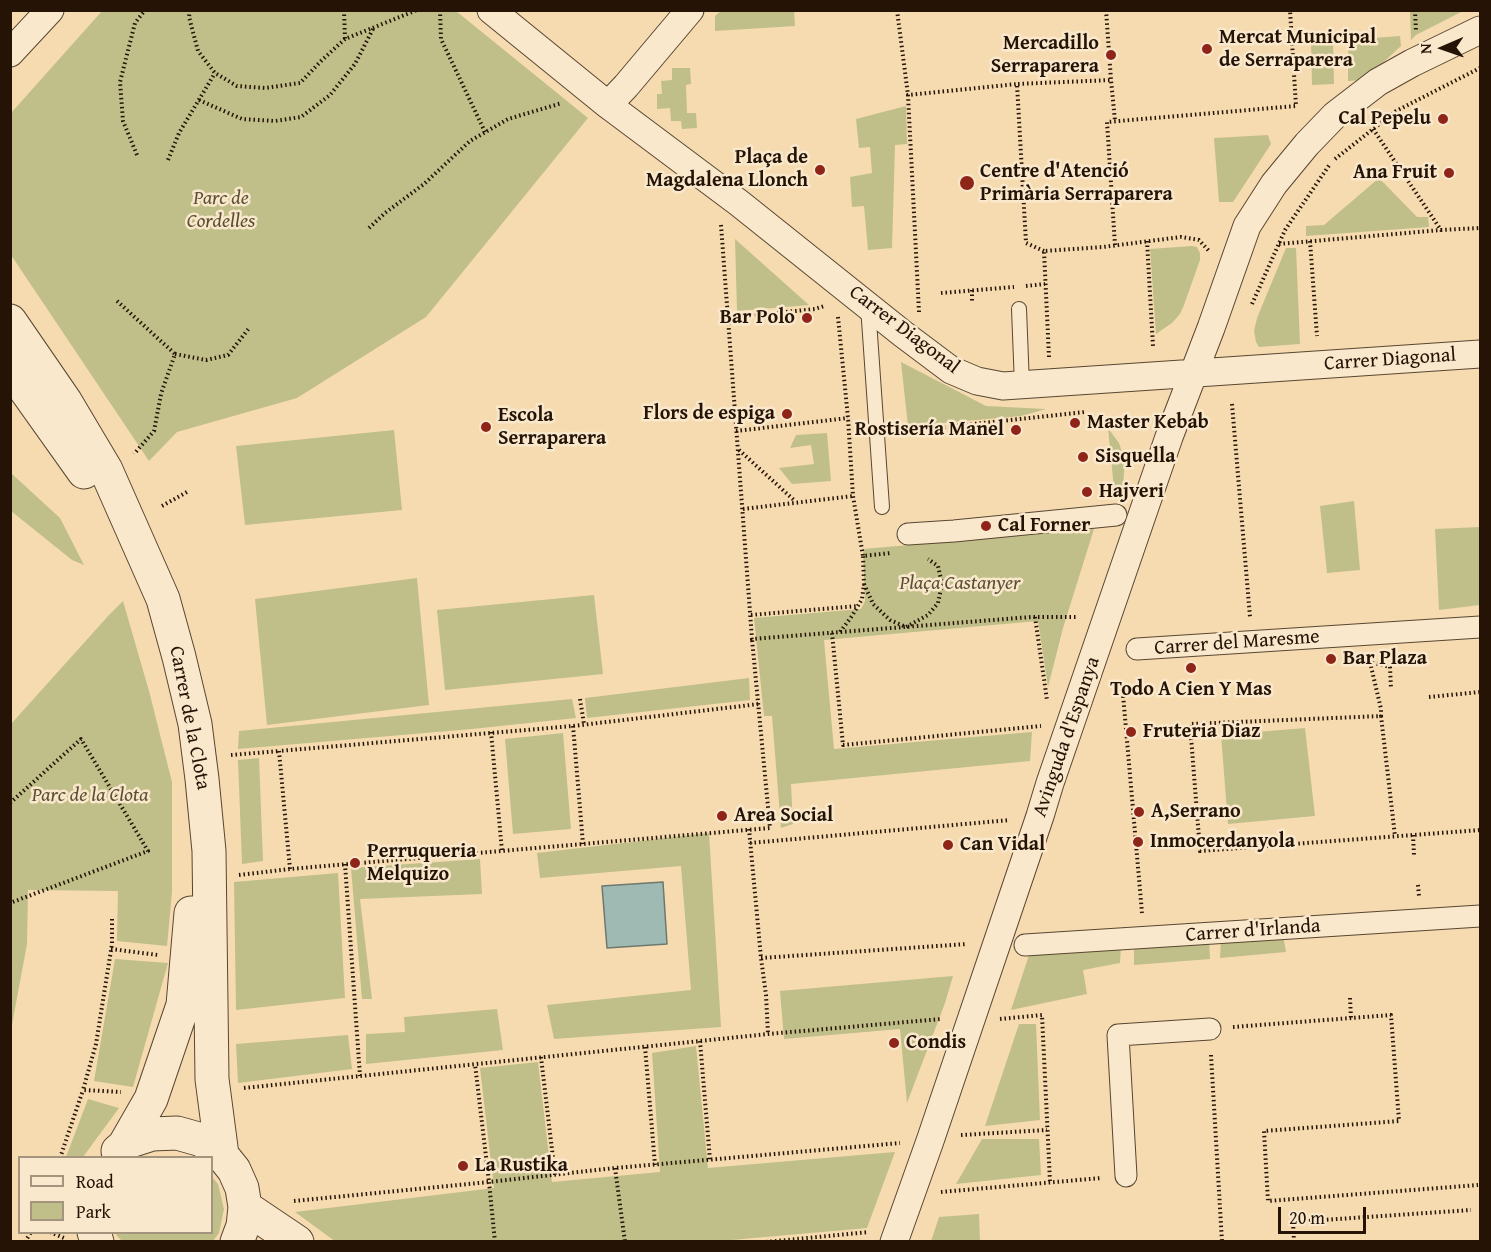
<!DOCTYPE html>
<html>
<head>
<meta charset="utf-8">
<style>
  body { margin:0 }
  #map { position:relative; width:1491px; height:1252px; overflow:hidden; background:#f6dbb1; font-family:"Gentium Book Plus",serif }
  canvas { display:block }
  .frame { position:absolute; inset:0; border:12px solid #251406; pointer-events:none }
  .legend { position:absolute; left:18px; top:1156px; width:195px; height:78px; box-sizing:border-box; background:#f9e8cc; border:2px solid #a4937d; margin:0; padding:8px 10px; list-style:none; font-size:18px; color:#251406 }
  .legend li { display:flex; align-items:center; gap:12px; height:30px }
  .legend b { width:30px; border:2px solid #a4937d }
  .north { position:absolute; left:1413px; top:18px; width:60px; height:60px; -webkit-text-stroke:4px #f9e8cc; paint-order:stroke; rotate:268deg; font-size:16px; font-weight:700; line-height:24px; text-align:center; color:#251406 }
  .north::after { content:''; display:block; margin:auto; width:21px; height:27px; background:#251406; clip-path:polygon(50% 0,100% 100%,50% 72%,0 100%) }
  .scale { position:absolute; left:1278px; top:1207px; width:88px; height:27px; box-sizing:border-box; border:3px solid #251406; border-top:0; padding-left:8px; font-size:18px; line-height:21px; white-space:nowrap; color:#251406; -webkit-text-stroke:4px #f9e8cc; paint-order:stroke }
</style>
</head>
<body>
<div id="map">
<canvas width="1491" height="1252"></canvas>
<div class="frame"></div>
<ul class="legend">
<li><b style="height:8px;background:#f9e8cc"></b>Road</li>
<li><b style="height:16px;background:#c0bf89"></b>Park</li>
</ul>
<div class="north">N</div>
<div class="scale">20 m</div>
</div>
<script>
const ctx = document.querySelector('canvas').getContext('2d');
ctx.lineJoin = 'round';
function fillPath(path, color) {
  ctx.fillStyle = color;
  ctx.fill(path, 'evenodd');
}
function shape(rows) {
  const path = new Path2D();
  for (const r of rows) {
    path.moveTo(r[0], r[1]);
    for (let i = 2; i < r.length; i += 2) path.lineTo(r[i], r[i + 1]);
  }
  return path;
}
function strokePath(path, color, width, dash) {
  ctx.strokeStyle = color;
  ctx.lineWidth = width;
  ctx.lineCap = dash ? 'butt' : 'round';
  ctx.setLineDash(dash || []);
  ctx.stroke(path);
}
function write(font, color, halo, rows, align = 'center') {
  ctx.font = font + ' "Gentium Book Plus",serif';
  ctx.lineWidth = 5;
  ctx.setLineDash([]);
  ctx.textBaseline = 'middle';
  ctx.strokeStyle = halo;
  ctx.fillStyle = color;
  for (const [text, x, y, turn = 0] of rows) {
    ctx.save();
    ctx.translate(x, y);
    ctx.rotate((+turn || 0) * Math.PI / 180);
    ctx.textAlign = isNaN(turn) ? turn : align;
    if (halo) ctx.strokeText(text, 0, 0);
    ctx.fillText(text, 0, 0);
    ctx.restore();
  }
}
const green = shape([
  [722,10,794,11,795,26,715,31,715,16],
  [456,11,588,118,426,317,297,398,177,432,149,461,11,255,11,113,102,11],
  [1410,11,1410,10,1463,11,1416,35,1411,40],
  [1400,36,1401,46,1364,80,1348,81,1348,40],
  [1333,38,1334,84,1312,85,1311,40],
  [672,68,690,68,691,84,686,85,687,113,696,113,697,128,682,129,681,121,671,121,670,108,657,109,657,94,662,94,661,81,672,80],
  [906,106,907,144,895,145,892,248,868,250,864,206,852,207,850,177,872,173,870,147,859,148,856,119],
  [1268,135,1271,144,1233,202,1219,202,1214,138],
  [1379,178,1417,217,1428,217,1429,227,1306,236,1306,226,1324,225],
  [735,239,809,305,737,311],
  [1192,246,1197,247,1200,253,1200,260,1184,305,1180,314,1172,323,1156,334,1150,249],
  [1286,248,1296,248,1300,344,1259,347,1256,342,1254,331,1257,318],
  [901,362,986,406,1046,409,1021,416,908,426],
  [1108,428,1119,443,1125,461,1123,486,1115,499],
  [394,430,402,510,245,525,236,446],
  [827,433,831,481,792,484,779,468,814,464,811,445,790,448,796,435],
  [11,473,60,518,84,565,72,560,11,511],
  [1354,501,1360,570,1327,573,1320,506],
  [1480,527,1480,605,1439,610,1435,529],
  [1094,529,1063,628,1048,687,1038,621,824,640,834,749,1032,732,1030,761,791,784,793,824,781,828,772,716,764,716,754,618,861,609,865,601,863,549],
  [417,578,429,705,267,725,255,599],
  [594,595,603,674,445,690,437,610],
  [123,601,149,691,172,782,172,892,167,946,117,941,118,891,28,890,27,944,11,1030,11,724,109,615],
  [749,678,750,700,587,718,585,698],
  [572,699,576,718,472,729,238,749,239,731],
  [1305,728,1315,816,1228,824,1221,735],
  [563,733,571,829,513,834,505,739],
  [259,758,263,861,242,864,238,760],
  [709,833,721,1027,554,1039,547,1005,691,990,681,866,540,878,537,853],
  [480,859,482,894,360,899,372,999,362,999,351,868],
  [338,873,345,998,236,1010,234,882],
  [1283,935,1286,952,1220,958,1221,939],
  [1209,938,1210,959,1134,965,1134,942],
  [1121,944,1120,963,1083,970,1087,994,1011,1010,1030,952],
  [115,959,168,963,133,1087,94,1081],
  [953,976,945,1003,907,1103,900,1029,784,1039,780,991],
  [497,1009,503,1050,366,1064,366,1034,405,1032,404,1017],
  [1019,1024,1036,1024,1040,1120,985,1126],
  [348,1035,352,1069,238,1083,236,1044],
  [696,1046,708,1168,895,1152,867,1228,709,1242,336,1242,295,1212,494,1188,480,1068,538,1062,552,1182,660,1172,652,1053],
  [88,1099,119,1108,83,1157,66,1157],
  [982,1139,1039,1139,1041,1175,956,1184],
  [212,1177,218,1184,224,1209,219,1233,213,1241,122,1241,117,1236,116,1233,212,1232],
  [979,1214,980,1241,931,1241,939,1217]
]);
const water = shape([
  [663,882,667,944,607,948,602,886,663,882]
]);
const path = shape([
  [190,10,189,17,198,51,215,73,237,86,265,88,300,83,322,60,345,39,417,10],
  [344,10,345,39],
  [440,10,441,39,485,132],
  [897,10,908,95],
  [1106,10,1111,80,1115,121],
  [1415,10,1416,31],
  [199,100,242,119,275,121,301,117,330,95,355,64,374,27],
  [1373,129,1441,230,1480,228],
  [137,155,123,121,120,82,135,23,145,10],
  [1335,159,1396,111,1480,68],
  [168,160,179,133,215,73],
  [721,225,752,639,1031,617,1078,617],
  [369,228,385,213,424,184,470,141,508,119,562,103],
  [1147,241,1153,346],
  [1310,241,1317,336],
  [1279,244,1441,230],
  [1115,245,1107,122,1296,106,1290,10],
  [1044,251,1026,243,1017,84,1111,80],
  [1026,286,1045,284],
  [972,290,972,303],
  [941,293,1014,287],
  [117,301,175,354,161,394,154,431,134,454],
  [1252,304,1285,230,1330,164],
  [919,312,908,95,1017,84],
  [838,317,848,418,853,496,863,556,891,553],
  [728,318,815,309,824,306],
  [175,354,206,360,228,355,250,327],
  [1049,357,1044,251,1103,247,1181,237,1199,240,1209,251],
  [1232,404,1250,617],
  [736,431,848,418],
  [899,432,1085,412],
  [739,450,795,501],
  [162,506,187,492],
  [743,509,853,496],
  [864,584,873,604,890,620,906,627,928,615,938,603,942,584,938,566,928,559],
  [751,615,858,606],
  [1035,617,1047,700],
  [840,632,852,616,862,599,864,584,863,556],
  [832,633,843,745,1041,726],
  [1370,660,1370,662,1390,667,1391,689],
  [1370,662,1381,709,1381,716,1190,724,1200,851,1480,830],
  [1122,683,1142,913],
  [1429,697,1480,692],
  [580,699,584,724],
  [1381,716,1395,836],
  [573,726,583,844],
  [491,732,502,851],
  [231,755,279,751],
  [10,803,81,739,148,851,10,903],
  [749,829,761,958,766,995,768,1034],
  [1413,835,1414,855],
  [750,843,1010,820],
  [345,864,360,1076],
  [290,869,279,751,573,726,759,704],
  [239,875,290,869,770,828,752,639],
  [1418,885,1419,896],
  [112,919,112,944,96,1044,83,1090,121,1092],
  [111,949,158,955],
  [761,958,967,944],
  [1350,998,1351,1018],
  [1000,1019,1042,1015,1050,1182],
  [1233,1027,1391,1015,1399,1121,1264,1131,1268,1201,1478,1185],
  [700,1041,710,1160],
  [645,1047,655,1165],
  [1211,1055,1222,1242],
  [541,1057,555,1175],
  [244,1088,768,1034,941,1019],
  [961,1135,1047,1130],
  [60,1158,83,1090],
  [615,1168,625,1242],
  [941,1192,1101,1178],
  [294,1201,489,1182,475,1064],
  [50,1232,64,1238],
  [25,1242,31,1232],
  [495,1242,489,1182,615,1168,900,1143],
  [766,1242,869,1232],
  [1294,1242,1293,1222,1471,1210]
]);
const service = shape([
  [868,306,882,507],
  [1019,309,1022,385]
]);
const pedestrian = shape([
  [908,534,954,531,1116,515],
  [1137,649,1480,627],
  [1025,945,1480,916],
  [1126,1176,1118,1035,1210,1029]
]);
const minor = shape([
  [491,10,608,105,739,203,903,334,951,370,977,381,1003,386,1480,354],
  [10,53,50,10],
  [608,105,626,86,690,10],
  [894,1242,930,1141,1040,816,1050,783,1169,437,1211,328,1247,226,1274,184,1307,144,1335,115,1378,82,1412,63,1480,30]
]);
const tertiary = shape([
  [10,321,65,401,106,470,163,599,179,657,195,724,202,779,209,851,212,1079,222,1155],
  [10,368,84,472],
  [124,1146,151,1099,183,1005,191,913],
  [118,1151,130,1141,152,1134,177,1133,202,1140,222,1155,234,1170,242,1188,245,1207,243,1226,237,1242],
  [245,1207,297,1242],
  [94,1232,97,1242]
]);
const markers = [
  [1207,49,6,"#8f2418"],
  [1111,55,6,"#8f2418"],
  [1443,119,6,"#8f2418"],
  [820,170,6,"#8f2418"],
  [1449,173,6,"#8f2418"],
  [967,183,8,"#8f2418"],
  [807,318,6,"#8f2418"],
  [787,414,6,"#8f2418"],
  [1075,423,6,"#8f2418"],
  [486,427,6,"#8f2418"],
  [1016,430,6,"#8f2418"],
  [1083,457,6,"#8f2418"],
  [1087,492,6,"#8f2418"],
  [986,526,6,"#8f2418"],
  [1331,659,6,"#8f2418"],
  [1191,668,6,"#8f2418"],
  [1131,732,6,"#8f2418"],
  [1139,812,6,"#8f2418"],
  [722,816,6,"#8f2418"],
  [1138,842,6,"#8f2418"],
  [948,845,6,"#8f2418"],
  [355,863,6,"#8f2418"],
  [894,1043,6,"#8f2418"],
  [463,1166,6,"#8f2418"]
];
const poiNames = [
  ["Mercat Municipal",1219,38],
  ["de Serraparera",1219,61],
  ["Mercadillo",1099,44,"right"],
  ["Serraparera",1099,67,"right"],
  ["Cal Pepelu",1431,119,"right"],
  ["Plaça de",808,158,"right"],
  ["Magdalena Llonch",808,181,"right"],
  ["Centre d'Atenció",980,172],
  ["Primària Serraparera",980,195],
  ["Ana Fruit",1437,173,"right"],
  ["Bar Polo",795,318,"right"],
  ["Flors de espiga",775,414,"right"],
  ["Escola",498,416],
  ["Serraparera",498,439],
  ["Master Kebab",1087,423],
  ["Rostisería Manel",1004,430,"right"],
  ["Sisquella",1095,457],
  ["Hajveri",1099,492],
  ["Cal Forner",998,526],
  ["Bar Plaza",1343,659],
  ["Todo A Cien Y Mas",1191,690,"center"],
  ["Fruteria Diaz",1143,732],
  ["A,Serrano",1151,812],
  ["Area Social",734,816],
  ["Inmocerdanyola",1150,842],
  ["Can Vidal",960,845],
  ["Perruqueria",367,852],
  ["Melquizo",367,875],
  ["Condis",906,1043],
  ["La Rustika",475,1166]
];
const parkNames = [
  ["Parc de",221,199],
  ["Cordelles",221,222],
  ["Plaça Castanyer",960,584],
  ["Parc de la Clota",90,796]
];
const streetNames = [
  ["Carrer Diagonal",904,330,37],
  ["Carrer Diagonal",1390,360,-4],
  ["Carrer del Maresme",1237,643,-4],
  ["Carrer de la Clota",189,718,79],
  ["Avinguda d'Espanya",1067,737,-71],
  ["Carrer d'Irlanda",1253,931,-4]
];
fillPath(green, '#c0bf89');
fillPath(water, '#9ebab3');
strokePath(water, '#6e786e', 1.5);
strokePath(service, '#594631', 16);
strokePath(pedestrian, '#594631', 23);
strokePath(minor, '#594631', 29);
strokePath(tertiary, '#594631', 35);
strokePath(path, '#251406', 4, [1.5, 3]);
strokePath(service, '#f9e8cc', 14);
strokePath(pedestrian, '#f9e8cc', 21);
strokePath(minor, '#f9e8cc', 27);
strokePath(tertiary, '#f9e8cc', 33);
for (const [x, y, r, color] of markers) {
  const dot = new Path2D();
  dot.arc(x, y, r, 0, 2 * Math.PI);
  ctx.fillStyle = color;
  ctx.fill(dot);
  strokePath(dot, '#f9e8cc', 2);
}
write('bold 20px', '#251406', '#f9e8cc', poiNames, 'left');
write('italic 20px', '#5b5034', '#f9e8cc', parkNames);
write('20px', '#251406', '#f9e8cc', streetNames);
</script>
</body>
</html>
